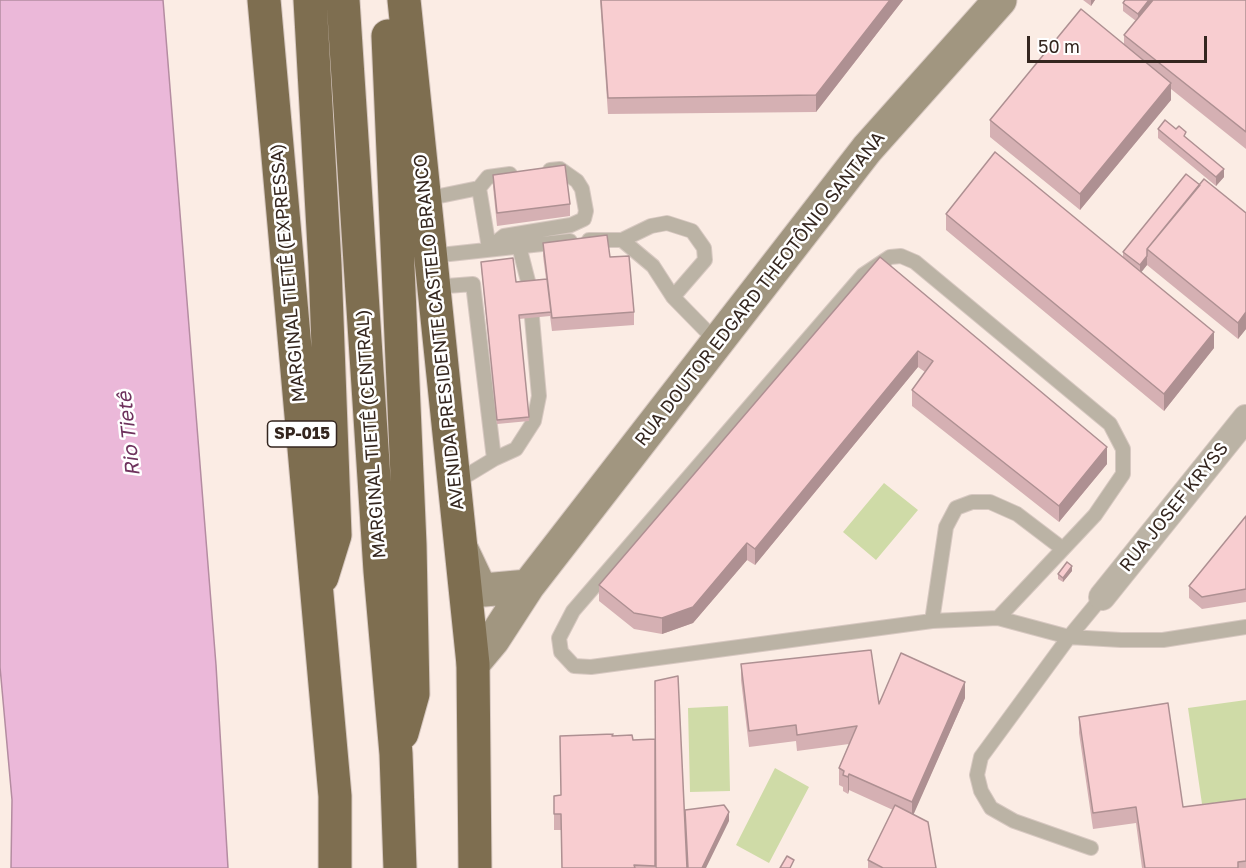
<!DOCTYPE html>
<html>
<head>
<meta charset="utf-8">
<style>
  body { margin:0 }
  #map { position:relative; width:1246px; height:868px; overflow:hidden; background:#fbece4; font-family:"Golos Text",sans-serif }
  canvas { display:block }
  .scale { position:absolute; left:1027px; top:36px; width:180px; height:27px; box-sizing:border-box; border:3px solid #34261f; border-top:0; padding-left:8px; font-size:18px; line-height:21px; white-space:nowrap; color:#34261f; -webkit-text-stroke:4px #fff; paint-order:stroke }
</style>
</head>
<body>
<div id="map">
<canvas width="1246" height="868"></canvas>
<div class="scale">50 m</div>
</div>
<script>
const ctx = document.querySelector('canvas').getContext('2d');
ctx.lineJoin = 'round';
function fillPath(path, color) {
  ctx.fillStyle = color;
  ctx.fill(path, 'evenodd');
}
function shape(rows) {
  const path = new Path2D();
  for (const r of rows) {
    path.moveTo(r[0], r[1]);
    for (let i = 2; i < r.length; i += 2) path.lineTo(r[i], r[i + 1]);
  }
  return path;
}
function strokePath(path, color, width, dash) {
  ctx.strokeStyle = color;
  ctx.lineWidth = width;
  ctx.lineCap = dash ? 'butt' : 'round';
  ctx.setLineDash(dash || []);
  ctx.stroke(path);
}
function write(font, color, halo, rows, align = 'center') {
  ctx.font = font + ' "Golos Text",sans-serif';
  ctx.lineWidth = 5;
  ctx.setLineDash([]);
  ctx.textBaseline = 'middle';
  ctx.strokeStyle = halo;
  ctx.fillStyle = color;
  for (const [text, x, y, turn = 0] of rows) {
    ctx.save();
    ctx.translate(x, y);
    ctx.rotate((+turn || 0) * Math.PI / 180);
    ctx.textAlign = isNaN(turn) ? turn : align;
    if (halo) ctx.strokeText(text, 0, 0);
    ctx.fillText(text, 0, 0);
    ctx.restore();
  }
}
const green = shape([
  [884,483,918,510,876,560,843,532],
  [1246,700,1246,800,1202,804,1188,708],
  [728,706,730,791,690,792,688,708],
  [775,768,809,787,769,863,736,845]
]);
const water = shape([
  [0,0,163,0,216,665,228,868,11,868,12,800,0,667,0,0]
]);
const lane = shape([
  [479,188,489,248],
  [425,199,479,188,488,177,510,174],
  [589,240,622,240,651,226,667,223,692,231,704,248,705,260,673,297],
  [622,240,653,266,673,297,717,342],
  [519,246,529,285],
  [489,248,504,236,571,225,584,219,586,211,582,189,577,181,560,169,550,170],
  [431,256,570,241],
  [434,287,473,284,494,459,456,482],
  [494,459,516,449,534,421,539,396,532,318],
  [998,618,1095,515,1123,474,1123,449,1110,424,915,262,901,256,890,257,863,275,573,611,559,638,561,652,574,666,591,667,932,621,998,618,1069,637,1121,640,1163,640,1246,627],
  [932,621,946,527,956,508,972,502,990,502,1017,514,1063,549],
  [1091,848,1014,821,991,808,981,791,977,775,981,757,1069,637,1102,597]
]);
const street = shape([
  [1102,597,1246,418]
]);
const secondary = shape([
  [462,550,479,586,484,590,528,586],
  [473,664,493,640,528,586,867,149,1000,0]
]);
const highway = shape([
  [264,0,335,796,335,868],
  [310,0,325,265,335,535,322,577],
  [343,0,380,571,396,754,400,868],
  [404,0,473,664,475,868],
  [388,36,410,545,413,694,402,733]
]);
const wall = shape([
  [600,0,903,0,816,112,608,114],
  [1083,0,1095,0,1091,6],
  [1246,0,1246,149,1171,89,1171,100,1080,210,990,137,990,120,1124,45,1124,35,1136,21,1123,11,1123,3],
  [1158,129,1186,137,1224,177,1216,186,1158,138],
  [493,175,570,204,570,216,497,226,493,187],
  [1200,185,1246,213,1246,329,1238,339,1147,265,1141,272,1214,348,1164,411,946,230,946,214,1123,257,1123,252],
  [543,243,610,257,634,312,634,325,552,331,550,316,519,319,529,421,497,424,481,266,516,282,546,279,543,256],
  [880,257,1107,464,1059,522,912,406,912,390,925,372,918,367,755,565,747,560,693,623,662,634,634,629,599,601,599,585],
  [1246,516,1246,602,1202,609,1189,598,1189,586],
  [1072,571,1063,582,1058,579,1058,574],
  [741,664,879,704,965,698,913,814,936,868,868,868,868,860,893,810,849,790,848,794,843,791,843,787,839,785,839,768,849,744,797,751,796,741,749,747,741,680],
  [1079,717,1183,807,1246,799,1246,868,1142,868,1136,823,1093,829,1079,733],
  [613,736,633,740,655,739,655,868,562,868,561,830,554,830,554,796,561,795]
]);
const shadedWall = shape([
  [890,0,903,0,816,112,816,95],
  [1091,0,1095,0,1091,6],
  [1149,0,1156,0,1138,23,1138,14],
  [1171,83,1171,100,1080,210,1080,194],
  [1224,169,1224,177,1216,186,1216,177],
  [1147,256,1147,265,1140,274,1140,265],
  [1246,312,1246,329,1238,339,1238,323],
  [1214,332,1214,348,1164,411,1164,394],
  [918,351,918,367,755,565,755,549],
  [1107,447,1107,464,1059,522,1059,506],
  [747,543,747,560,693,623,662,634,662,618],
  [1072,566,1072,571,1063,582,1063,578],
  [965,682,965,698,912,818,912,802],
  [849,774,849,790,848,794,848,777],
  [729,812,729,821,706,868,702,868]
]);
const building = shape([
  [601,0,890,0,816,95,608,98,601,0],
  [1125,0,1149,0,1138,14,1123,3,1125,0],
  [1153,0,1246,0,1246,132,1124,35,1153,0],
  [1081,9,1171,83,1080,194,990,120,1081,9],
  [1165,120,1176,129,1179,126,1186,132,1184,136,1224,169,1216,177,1158,129,1165,120],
  [995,152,1214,332,1164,394,946,214,995,152],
  [565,165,570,204,497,213,493,175,565,165],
  [1186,174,1200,185,1147,249,1147,256,1140,265,1123,252,1186,174],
  [1204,179,1246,213,1246,312,1238,323,1147,249,1204,179],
  [607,235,610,257,629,256,634,312,552,318,543,243,607,235],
  [880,257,1107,447,1059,506,912,390,933,361,918,351,755,549,747,543,693,607,662,618,634,613,599,585,880,257],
  [513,258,516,282,547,279,551,312,519,315,529,417,497,420,481,262,513,258],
  [1246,516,1246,589,1202,597,1189,586,1246,516],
  [1067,562,1072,566,1063,578,1058,574,1067,562],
  [871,650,879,704,901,653,965,682,912,802,849,774,848,777,843,775,844,771,839,768,857,726,797,735,796,725,749,731,741,664,871,650],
  [678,676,687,868,656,868,655,681,678,676],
  [1168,703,1183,807,1246,799,1246,861,1238,862,1238,868,1145,868,1136,807,1093,813,1079,717,1168,703],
  [613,734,612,736,632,735,633,740,655,739,655,866,634,865,635,868,562,868,561,814,554,814,554,796,561,795,560,736,613,734],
  [724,805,729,812,702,868,688,868,685,810,724,805],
  [895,805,928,822,936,868,883,868,868,860,895,805],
  [787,856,794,860,790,868,780,868,787,856]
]);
const shields = [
  [302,434,69]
];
const shieldNames = [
  ["SP-015",302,434]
];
const streetNames = [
  ["MARGINAL TIETÊ (EXPRESSA)",288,273,-95],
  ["RUA DOUTOR EDGARD THEOTÔNIO SANTANA",760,289,-52],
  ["AVENIDA PRESIDENTE CASTELO BRANCO",439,332,-96],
  ["MARGINAL TIETÊ (CENTRAL)",371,434,-94],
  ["RUA JOSEF KRYSS",1174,507,-51]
];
const waterNames = [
  ["Rio Tietê",129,434,-96]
];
fillPath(green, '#cfdba7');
fillPath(water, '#ebb8d9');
strokePath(water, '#b48ca1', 1.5);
strokePath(lane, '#d7c8c1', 16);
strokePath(street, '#d7c8c1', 28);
strokePath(secondary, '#d7c8c1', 35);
strokePath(highway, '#d7c8c1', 35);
strokePath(lane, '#bbb3a5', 14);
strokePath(street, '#bbb3a5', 26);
strokePath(secondary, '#a19680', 33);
strokePath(highway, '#7e6e50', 33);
fillPath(wall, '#d5b0b3');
fillPath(shadedWall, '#ae9092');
fillPath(building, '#f8cdd0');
strokePath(building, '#ae9092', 1.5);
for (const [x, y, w] of shields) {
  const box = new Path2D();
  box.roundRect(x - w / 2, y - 13, w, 26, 4.5);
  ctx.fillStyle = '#fff';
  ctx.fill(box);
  strokePath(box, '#34261f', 1.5);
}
write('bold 16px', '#34261f', null, shieldNames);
write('18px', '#34261f', '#fff', streetNames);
write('italic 20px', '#6e325d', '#fff', waterNames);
</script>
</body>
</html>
